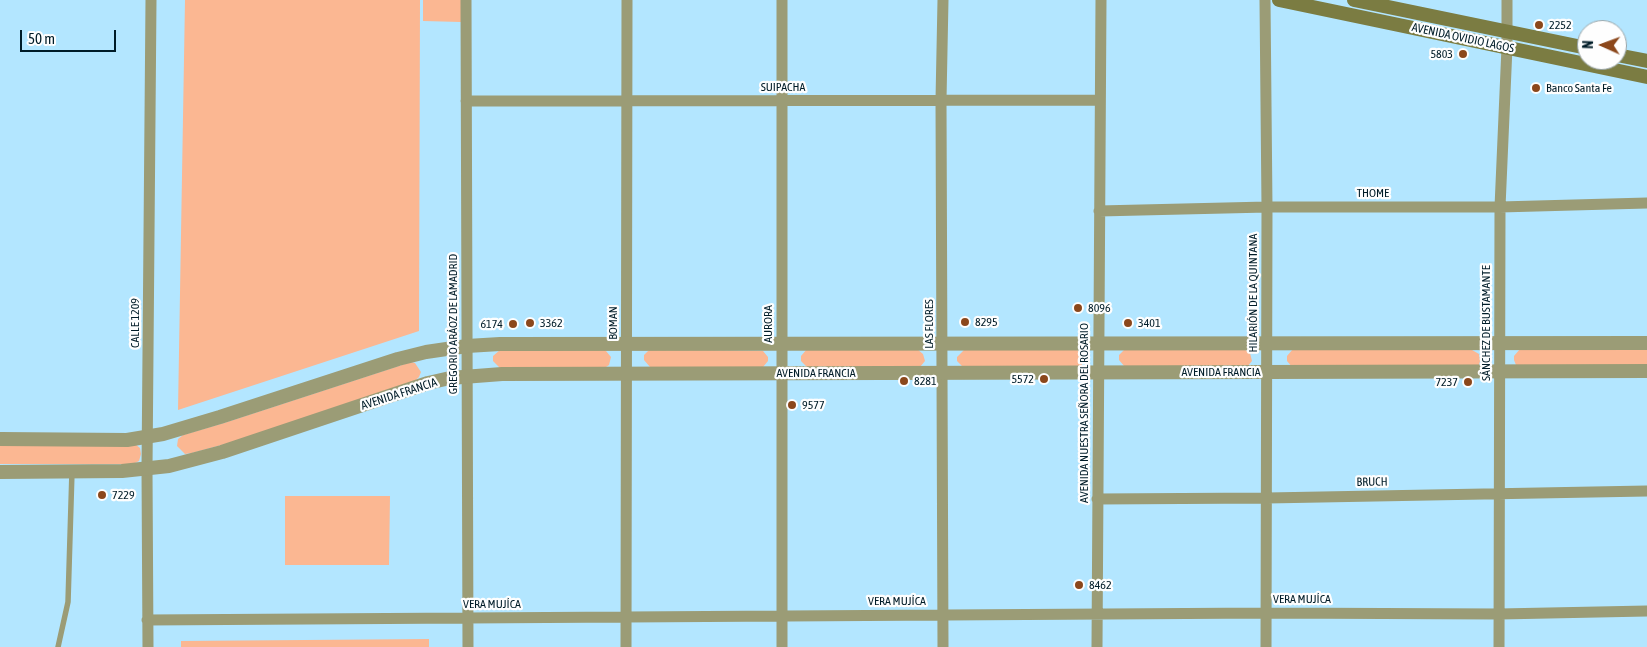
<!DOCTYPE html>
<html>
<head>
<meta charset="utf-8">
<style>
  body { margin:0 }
  #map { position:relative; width:1647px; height:647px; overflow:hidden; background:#b3e6ff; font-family:"Asap Condensed",sans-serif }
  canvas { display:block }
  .north { position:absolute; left:1577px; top:20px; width:50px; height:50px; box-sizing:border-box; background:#fefefe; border:1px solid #98a4a8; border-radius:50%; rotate:272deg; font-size:14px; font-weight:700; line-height:20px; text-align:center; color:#001c28 }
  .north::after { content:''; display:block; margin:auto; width:18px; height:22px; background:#8b471b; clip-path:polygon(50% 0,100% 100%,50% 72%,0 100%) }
  .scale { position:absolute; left:20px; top:30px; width:96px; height:22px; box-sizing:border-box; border:2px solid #001c28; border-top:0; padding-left:6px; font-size:15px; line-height:18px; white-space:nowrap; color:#001c28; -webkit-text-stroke:4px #fefefe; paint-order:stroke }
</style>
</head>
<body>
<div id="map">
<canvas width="1647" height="647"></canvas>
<div class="north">N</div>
<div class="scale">50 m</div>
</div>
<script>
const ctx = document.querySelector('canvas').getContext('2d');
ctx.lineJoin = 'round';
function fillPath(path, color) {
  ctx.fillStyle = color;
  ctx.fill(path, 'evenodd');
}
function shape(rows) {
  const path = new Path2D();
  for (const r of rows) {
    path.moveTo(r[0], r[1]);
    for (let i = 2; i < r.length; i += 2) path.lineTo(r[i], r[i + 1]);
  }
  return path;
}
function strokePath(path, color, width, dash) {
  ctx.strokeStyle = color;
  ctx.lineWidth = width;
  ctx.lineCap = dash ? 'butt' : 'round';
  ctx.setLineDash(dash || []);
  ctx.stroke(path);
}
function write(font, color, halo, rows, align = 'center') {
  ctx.font = font + ' "Asap Condensed",sans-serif';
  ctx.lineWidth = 4.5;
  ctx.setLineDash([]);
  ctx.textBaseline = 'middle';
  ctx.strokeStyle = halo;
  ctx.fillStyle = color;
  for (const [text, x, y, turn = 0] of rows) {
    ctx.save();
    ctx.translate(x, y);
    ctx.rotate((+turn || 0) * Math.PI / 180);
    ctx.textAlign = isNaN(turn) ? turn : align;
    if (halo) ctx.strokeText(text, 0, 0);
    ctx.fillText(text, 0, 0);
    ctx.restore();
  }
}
const green = shape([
  [185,0,420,0,419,331,178,410],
  [423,0,461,0,461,22,423,21],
  [603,349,606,351,611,357,609,365,606,367,500,368,493,361,493,356,500,350],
  [650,349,763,351,768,357,768,361,763,367,650,367,644,360,644,355],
  [807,349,917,349,923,354,925,361,920,367,807,367,801,361,801,356],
  [1075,349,1079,351,1083,357,1082,365,1078,367,964,368,957,361,957,357,964,350],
  [1125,349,1244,349,1250,353,1252,361,1247,367,1125,367,1119,360,1119,355],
  [1293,349,1472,350,1479,354,1480,361,1479,365,1293,368,1287,361,1287,356],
  [1520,349,1647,349,1647,367,1516,365,1514,360,1514,356],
  [411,362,415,363,421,372,419,377,415,381,229,443,192,453,185,454,177,446,178,439,183,435,224,423],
  [135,444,140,448,141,454,139,461,133,464,0,464,0,446],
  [285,496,390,496,389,565,285,565],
  [429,639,429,647,181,647,181,641]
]);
const service = shape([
  [58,647,68,602,72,471]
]);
const minor = shape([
  [466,0,468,647],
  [782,0,782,647],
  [943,0,941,100,943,647],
  [1265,0,1267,207,1266,647],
  [466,101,1100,100],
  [1099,211,1267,207,1500,207,1647,203],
  [1097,499,1267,498,1647,491],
  [147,620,1266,613,1500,614,1647,611],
  [148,647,147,469,151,0],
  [626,647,627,0],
  [1097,647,1101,0],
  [1499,647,1500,207,1507,47,1507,0]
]);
const tertiary = shape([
  [0,439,127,440,163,434,220,417,398,359,426,352,467,346,500,344,1647,343],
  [0,472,122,471,169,466,222,452,428,383,450,378,502,374,1647,371]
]);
const secondary = shape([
  [1279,0,1647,77],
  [1354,0,1587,48],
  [1617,55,1647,61]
]);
const markers = [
  [1539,25,5,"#8b471b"],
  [1463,54,5,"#8b471b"],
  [1536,88,5,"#8b471b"],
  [1078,308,5,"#8b471b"],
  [965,322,5,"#8b471b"],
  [530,323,5,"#8b471b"],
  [1128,323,5,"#8b471b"],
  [513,324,5,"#8b471b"],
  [1044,379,5,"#8b471b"],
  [904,381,5,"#8b471b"],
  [1468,382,5,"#8b471b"],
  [792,405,5,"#8b471b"],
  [102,495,5,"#8b471b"],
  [1079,585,5,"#8b471b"]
];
const poiNames = [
  ["2252",1549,25],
  ["5803",1453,54,"right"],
  ["Banco Santa Fe",1546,88],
  ["8096",1088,308],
  ["8295",975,322],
  ["3362",540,323],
  ["3401",1138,323],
  ["6174",503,324,"right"],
  ["5572",1034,379,"right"],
  ["8281",914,381],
  ["7237",1458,382,"right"],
  ["9577",802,405],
  ["7229",112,495],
  ["8462",1089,585]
];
const streetNames = [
  ["AVENIDA OVIDIO LAGOS",1463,38,12],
  ["SUIPACHA",783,87],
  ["THOME",1373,193],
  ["HILARIÓN DE LA QUINTANA",1253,293,-90],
  ["CALLE 1209",135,323,-90],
  ["BOMAN",613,323,-90],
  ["SÁNCHEZ DE BUSTAMANTE",1486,323,-90],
  ["GREGORIO ARÁOZ DE LAMADRID",453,324,-90],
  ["AURORA",768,324,-90],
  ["LAS FLORES",929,324,-90],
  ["AVENIDA FRANCIA",1221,372],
  ["AVENIDA FRANCIA",816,373],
  ["AVENIDA FRANCIA",399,394,-18],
  ["AVENIDA NUESTRA SEÑORA DEL ROSARIO",1084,413,-90],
  ["BRUCH",1372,482,-1],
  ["VERA MUJÍCA",1302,599],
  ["VERA MUJÍCA",897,601],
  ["VERA MUJÍCA",492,604]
];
fillPath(green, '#fbb792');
strokePath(service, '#9b9c76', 5.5);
strokePath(minor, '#9b9c76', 11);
strokePath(tertiary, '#9b9c76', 14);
strokePath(secondary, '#7b7c42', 14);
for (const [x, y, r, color] of markers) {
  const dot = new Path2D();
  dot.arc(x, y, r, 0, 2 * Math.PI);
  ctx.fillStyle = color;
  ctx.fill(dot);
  strokePath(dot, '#fefefe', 2);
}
write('12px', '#001c28', '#fefefe', poiNames, 'left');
write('12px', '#001c28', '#fefefe', streetNames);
</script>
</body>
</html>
